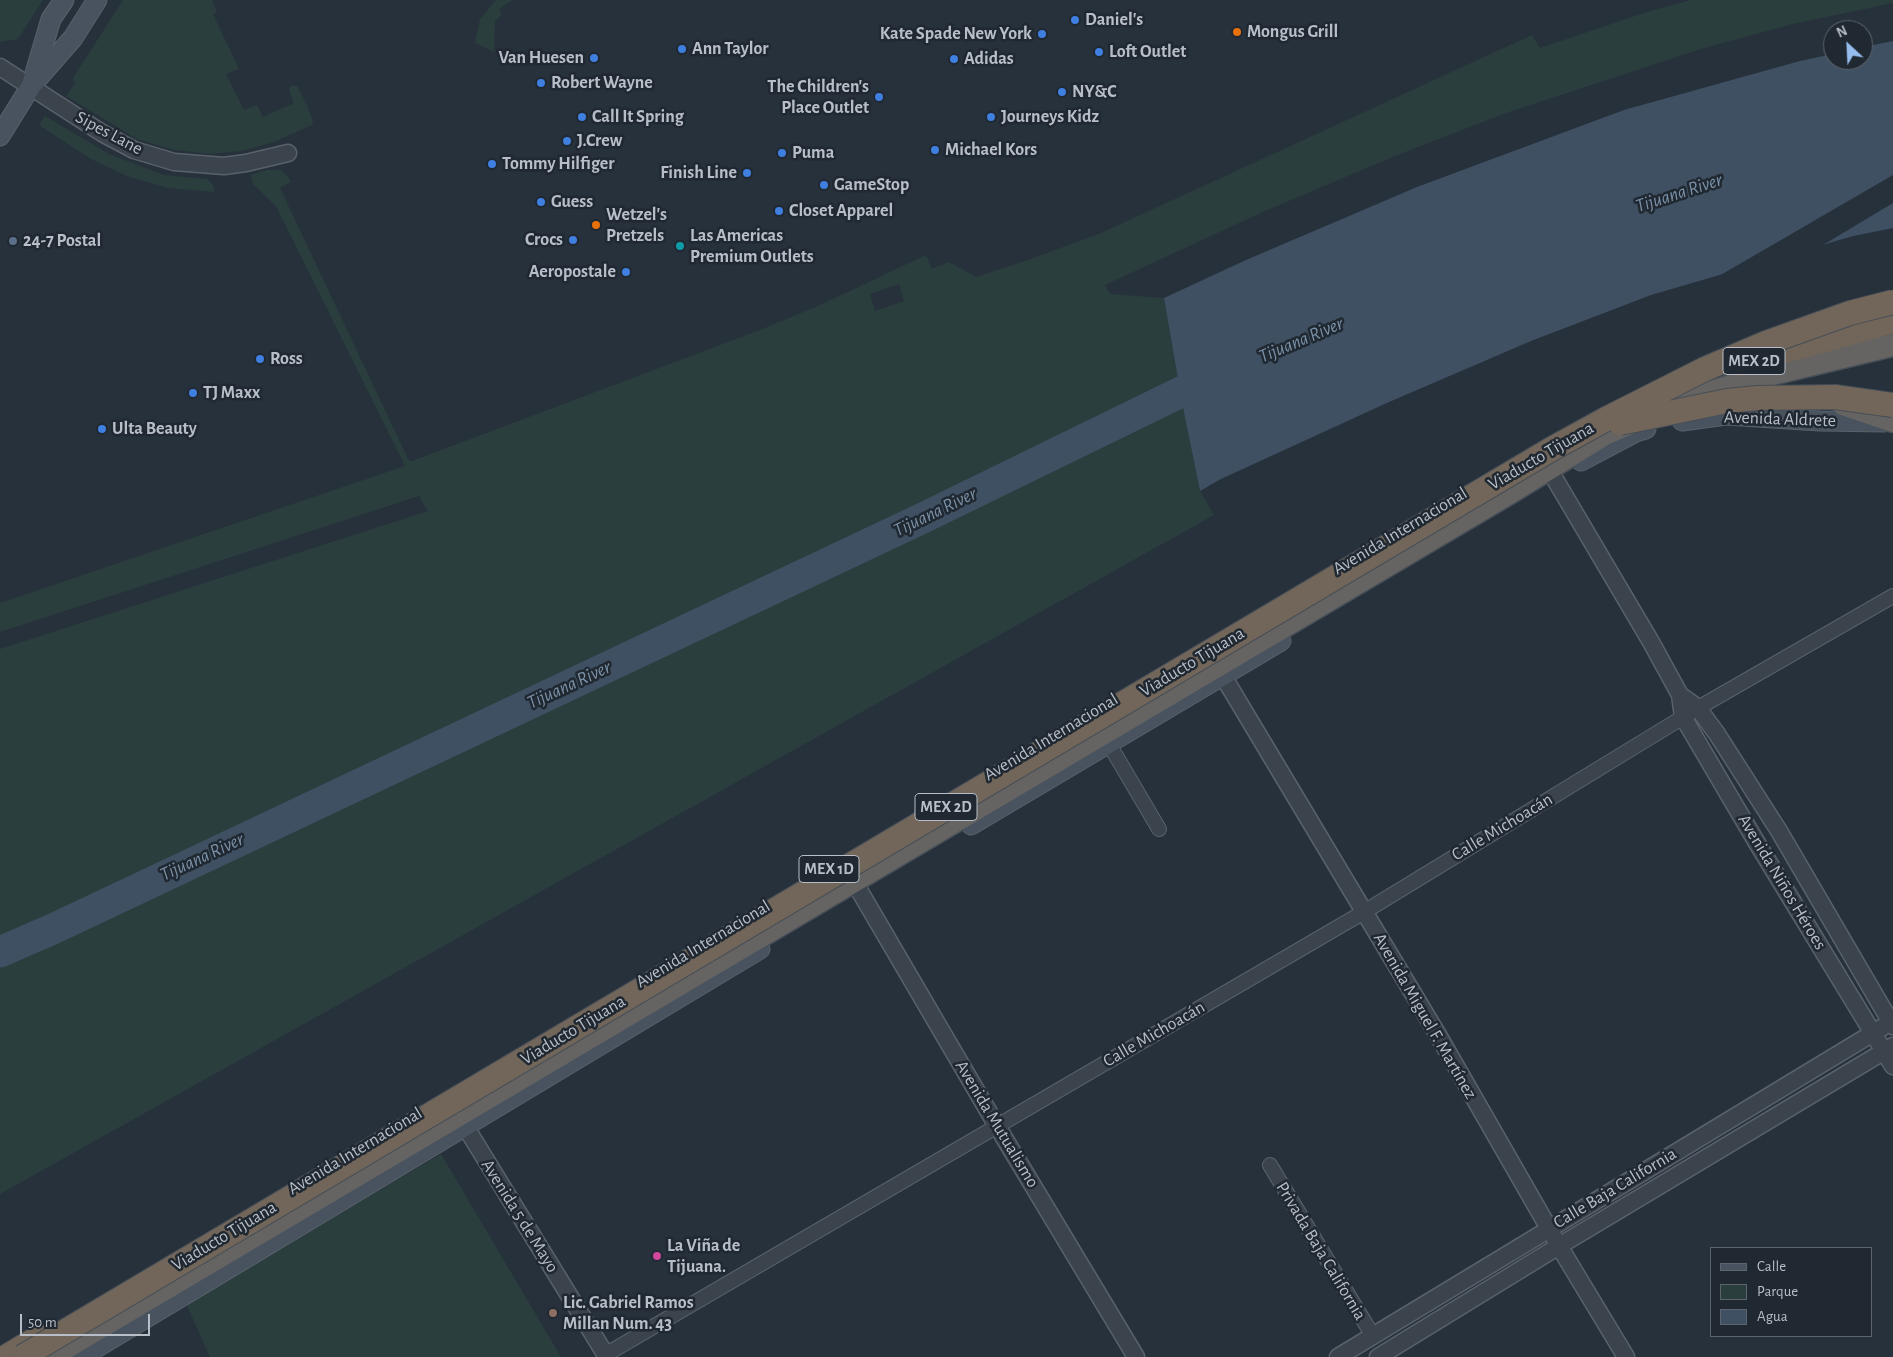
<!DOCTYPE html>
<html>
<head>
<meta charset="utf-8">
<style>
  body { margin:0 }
  #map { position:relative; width:1893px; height:1357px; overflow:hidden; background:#27313c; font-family:"Alegreya Sans",sans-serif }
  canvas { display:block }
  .legend { position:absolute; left:1710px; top:1247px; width:162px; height:90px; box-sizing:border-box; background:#202831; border:1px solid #5c646d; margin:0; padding:6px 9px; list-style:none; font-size:15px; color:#b7bec7 }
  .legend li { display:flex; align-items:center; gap:10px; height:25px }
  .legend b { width:25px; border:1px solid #5c646d }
  .north { position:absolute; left:1823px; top:20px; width:50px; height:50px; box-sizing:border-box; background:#202831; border:1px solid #5c646d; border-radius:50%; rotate:335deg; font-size:14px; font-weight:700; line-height:20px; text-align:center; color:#b7bec7 }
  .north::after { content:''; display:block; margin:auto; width:18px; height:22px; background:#96beed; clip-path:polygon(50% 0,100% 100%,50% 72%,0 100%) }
  .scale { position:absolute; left:20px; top:1314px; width:130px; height:22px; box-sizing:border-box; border:2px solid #b7bec7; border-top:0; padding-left:6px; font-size:15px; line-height:18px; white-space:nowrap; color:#b7bec7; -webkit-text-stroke:4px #202831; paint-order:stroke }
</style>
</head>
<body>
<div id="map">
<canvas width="1893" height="1357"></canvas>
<ul class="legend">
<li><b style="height:6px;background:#49535f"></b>Calle</li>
<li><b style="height:14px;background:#2a3e3e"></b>Parque</li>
<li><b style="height:14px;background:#3f5063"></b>Agua</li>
</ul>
<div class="north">N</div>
<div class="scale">50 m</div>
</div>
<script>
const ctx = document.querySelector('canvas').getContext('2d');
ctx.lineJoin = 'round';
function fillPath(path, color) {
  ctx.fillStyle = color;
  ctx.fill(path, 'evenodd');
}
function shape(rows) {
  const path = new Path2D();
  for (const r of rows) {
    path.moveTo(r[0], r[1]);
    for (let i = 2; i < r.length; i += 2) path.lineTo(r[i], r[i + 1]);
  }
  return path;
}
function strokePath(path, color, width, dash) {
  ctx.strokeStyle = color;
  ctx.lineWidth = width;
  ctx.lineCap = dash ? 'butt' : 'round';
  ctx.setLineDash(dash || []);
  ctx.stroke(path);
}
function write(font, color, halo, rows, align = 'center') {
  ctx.font = font + ' "Alegreya Sans",sans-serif';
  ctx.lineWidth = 5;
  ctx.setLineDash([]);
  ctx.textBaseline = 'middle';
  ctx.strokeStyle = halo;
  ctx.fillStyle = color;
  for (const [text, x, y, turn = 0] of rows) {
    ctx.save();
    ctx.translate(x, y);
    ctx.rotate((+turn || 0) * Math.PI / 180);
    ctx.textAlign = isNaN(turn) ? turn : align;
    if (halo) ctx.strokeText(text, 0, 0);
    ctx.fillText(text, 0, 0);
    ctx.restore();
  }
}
const green = shape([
  [0,0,43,0,18,39,0,42],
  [123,0,212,0,217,12,213,14,239,69,226,74,244,110,257,105,263,117,294,103,289,90,290,87,294,85,298,87,307,106,313,120,312,125,274,142,242,151,209,154,174,150,137,139,66,96,75,83,73,78],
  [496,0,513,0,499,9,502,14,495,21,494,52,475,43,480,19],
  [1691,0,1893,0,1893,3,1793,24,1701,49,1506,113,1400,154,1265,211,1105,285,1110,294,1164,298,1183,408,1200,491,1214,515,0,1194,0,649,428,511,419,496,0,632,0,603,405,466,276,206,254,185,250,175,267,170,281,170,287,176,291,182,280,188,409,461,412,461,760,330,818,306,926,255,932,269,949,262,976,277,1028,260,1101,233,1532,35,1540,48,1644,13],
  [899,284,904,301,875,311,870,294],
  [45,116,109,154,164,175,207,179,213,185,215,192,168,188,127,176,91,159,39,125],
  [441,1154,561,1357,210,1357,186,1304]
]);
const water = shape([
  [1893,41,1893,228,1853,236,1651,295,1531,341,1389,402,1221,479,1200,491,1183,408,1164,298,1246,260,1417,187,1624,110,1800,61,1833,54,1833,60,1863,60,1863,47]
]);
const pier = shape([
  [1893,175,1893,203,1813,251,1712,280]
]);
const river = shape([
  [0,952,55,928,925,517,1181,392,1219,375]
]);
const minor = shape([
  [1109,744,1159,829],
  [1270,1165,1373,1336],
  [605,1355,1364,912,1698,708,1893,596]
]);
const tertiary = shape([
  [0,67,102,133,134,150,174,162,224,166,246,163,288,153],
  [1553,476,1651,642,1674,684,1680,695,1683,717,1757,843,1893,1066],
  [1223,676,1438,1035,1559,1246,1626,1357],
  [1680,695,1698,708,1717,734,1779,831,1893,1026],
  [859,890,997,1126,1136,1357],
  [465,1126,607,1357],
  [1338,1357,1893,1021],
  [1378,1357,1559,1246,1893,1046]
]);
const secondary = shape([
  [33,80,51,19,64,0],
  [0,136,31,86,73,38,97,0],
  [1682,421,1726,415,1820,421,1884,422],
  [1581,461,1636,432,1646,429],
  [971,825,1281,641],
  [81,1357,760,949]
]);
const trunk = shape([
  [1681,402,1714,391,1776,373,1893,345],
  [1843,404,1893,421],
  [50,1357,1511,492,1605,434,1640,419]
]);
const motorway = shape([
  [1739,364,1893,321],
  [6,1357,39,1337]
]);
const motorwayBridge = shape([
  [1620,423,1727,401,1757,398,1835,397,1893,405],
  [22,1357,1550,450,1608,418,1705,369,1766,343,1850,313,1893,302]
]);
const markers = [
  [1075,20,5,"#3f7fe0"],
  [1237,32,5,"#e8710a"],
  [1042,34,5,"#3f7fe0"],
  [682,49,5,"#3f7fe0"],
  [1099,52,5,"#3f7fe0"],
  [594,58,5,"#3f7fe0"],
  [954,59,5,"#3f7fe0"],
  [541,83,5,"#3f7fe0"],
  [1062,92,5,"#3f7fe0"],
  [879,97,5,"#3f7fe0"],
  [582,117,5,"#3f7fe0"],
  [991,117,5,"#3f7fe0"],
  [567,141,5,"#3f7fe0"],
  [935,150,5,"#3f7fe0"],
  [782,153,5,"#3f7fe0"],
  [492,164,5,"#3f7fe0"],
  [747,173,5,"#3f7fe0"],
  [824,185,5,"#3f7fe0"],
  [541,202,5,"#3f7fe0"],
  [779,211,5,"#3f7fe0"],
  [596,225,5,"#e8710a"],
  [573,240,5,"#3f7fe0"],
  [13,241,5,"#5c6f8a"],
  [680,246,5,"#0f9aa8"],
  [626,272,5,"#3f7fe0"],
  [260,359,5,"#3f7fe0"],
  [193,393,5,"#3f7fe0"],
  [102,429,5,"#3f7fe0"],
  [657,1256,5,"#d1479c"],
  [553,1313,5,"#8d6e63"]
];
const shields = [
  [1754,361,62],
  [946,807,62],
  [829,869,60]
];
const shieldNames = [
  ["MEX 2D",1754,361],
  ["MEX 2D",946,807],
  ["MEX 1D",829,869]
];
const poiNames = [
  ["Daniel's",1085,20],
  ["Mongus Grill",1247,32],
  ["Kate Spade New York",1032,34,"right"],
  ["Ann Taylor",692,49],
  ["Loft Outlet",1109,52],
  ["Van Huesen",584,58,"right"],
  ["Adidas",964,59],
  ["Robert Wayne",551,83],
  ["The Children's",869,87,"right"],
  ["Place Outlet",869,108,"right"],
  ["NY&C",1072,92],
  ["Call It Spring",592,117],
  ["Journeys Kidz",1001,117],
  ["J.Crew",577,141],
  ["Michael Kors",945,150],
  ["Puma",792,153],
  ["Tommy Hilfiger",502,164],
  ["Finish Line",737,173,"right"],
  ["GameStop",834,185],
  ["Guess",551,202],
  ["Closet Apparel",789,211],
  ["Wetzel's",606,215],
  ["Pretzels",606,236],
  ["Las Americas",690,236],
  ["Premium Outlets",690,257],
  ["Crocs",563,240,"right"],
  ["24-7 Postal",23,241],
  ["Aeropostale",616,272,"right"],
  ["Ross",270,359],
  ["TJ Maxx",203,393],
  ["Ulta Beauty",112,429],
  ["La Viña de",667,1246],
  ["Tijuana.",667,1267],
  ["Lic. Gabriel Ramos",563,1303],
  ["Millan Num. 43",563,1324]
];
const streetNames = [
  ["Sipes Lane",109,133,28],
  ["Avenida Aldrete",1780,419,2],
  ["Viaducto Tijuana",1541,456,-30],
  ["Avenida Internacional",1400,531,-31],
  ["Viaducto Tijuana",1192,662,-31],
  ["Avenida Internacional",1051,737,-31],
  ["Calle Michoacán",1502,827,-31],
  ["Avenida Niños Héroes",1782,882,59],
  ["Avenida Internacional",703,944,-31],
  ["Avenida Miguel F. Martínez",1425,1016,60],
  ["Viaducto Tijuana",573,1030,-31],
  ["Calle Michoacán",1154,1034,-30],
  ["Avenida Mutualismo",997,1124,59],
  ["Avenida Internacional",355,1151,-31],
  ["Calle Baja California",1615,1188,-31],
  ["Avenida 5 de Mayo",520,1216,58],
  ["Viaducto Tijuana",224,1236,-31],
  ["Privada Baja California",1321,1251,59]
];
const waterNames = [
  ["Tijuana River",1679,193,-18],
  ["Tijuana River",1301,340,-23],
  ["Tijuana River",935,512,-26],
  ["Tijuana River",569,685,-25],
  ["Tijuana River",202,857,-25]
];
fillPath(green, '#2a3e3e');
fillPath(water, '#3f5063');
fillPath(pier, '#27313c');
strokePath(river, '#3f5063', 31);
strokePath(minor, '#59616a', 16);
strokePath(tertiary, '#59616a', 19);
strokePath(secondary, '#59616a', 21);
strokePath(trunk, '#464e57', 25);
strokePath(motorway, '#464e57', 26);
strokePath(minor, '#3b434c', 14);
strokePath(tertiary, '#3b434c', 16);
strokePath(secondary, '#49535f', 19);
strokePath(trunk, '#656462', 22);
strokePath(motorway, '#716659', 24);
strokePath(motorwayBridge, '#464e57', 26, []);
strokePath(motorwayBridge, '#716659', 24);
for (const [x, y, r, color] of markers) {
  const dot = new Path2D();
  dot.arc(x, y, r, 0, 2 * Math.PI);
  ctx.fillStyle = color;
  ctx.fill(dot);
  strokePath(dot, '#202831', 2);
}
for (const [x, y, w] of shields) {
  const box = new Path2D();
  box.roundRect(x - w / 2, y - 13.5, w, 27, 4);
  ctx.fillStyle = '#202831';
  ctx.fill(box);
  strokePath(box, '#b7bec7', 1);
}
write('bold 16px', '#b7bec7', null, shieldNames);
write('bold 18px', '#b7bec7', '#202831', poiNames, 'left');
write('18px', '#b7bec7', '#202831', streetNames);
write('italic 19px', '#7b91a7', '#202831', waterNames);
</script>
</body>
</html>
